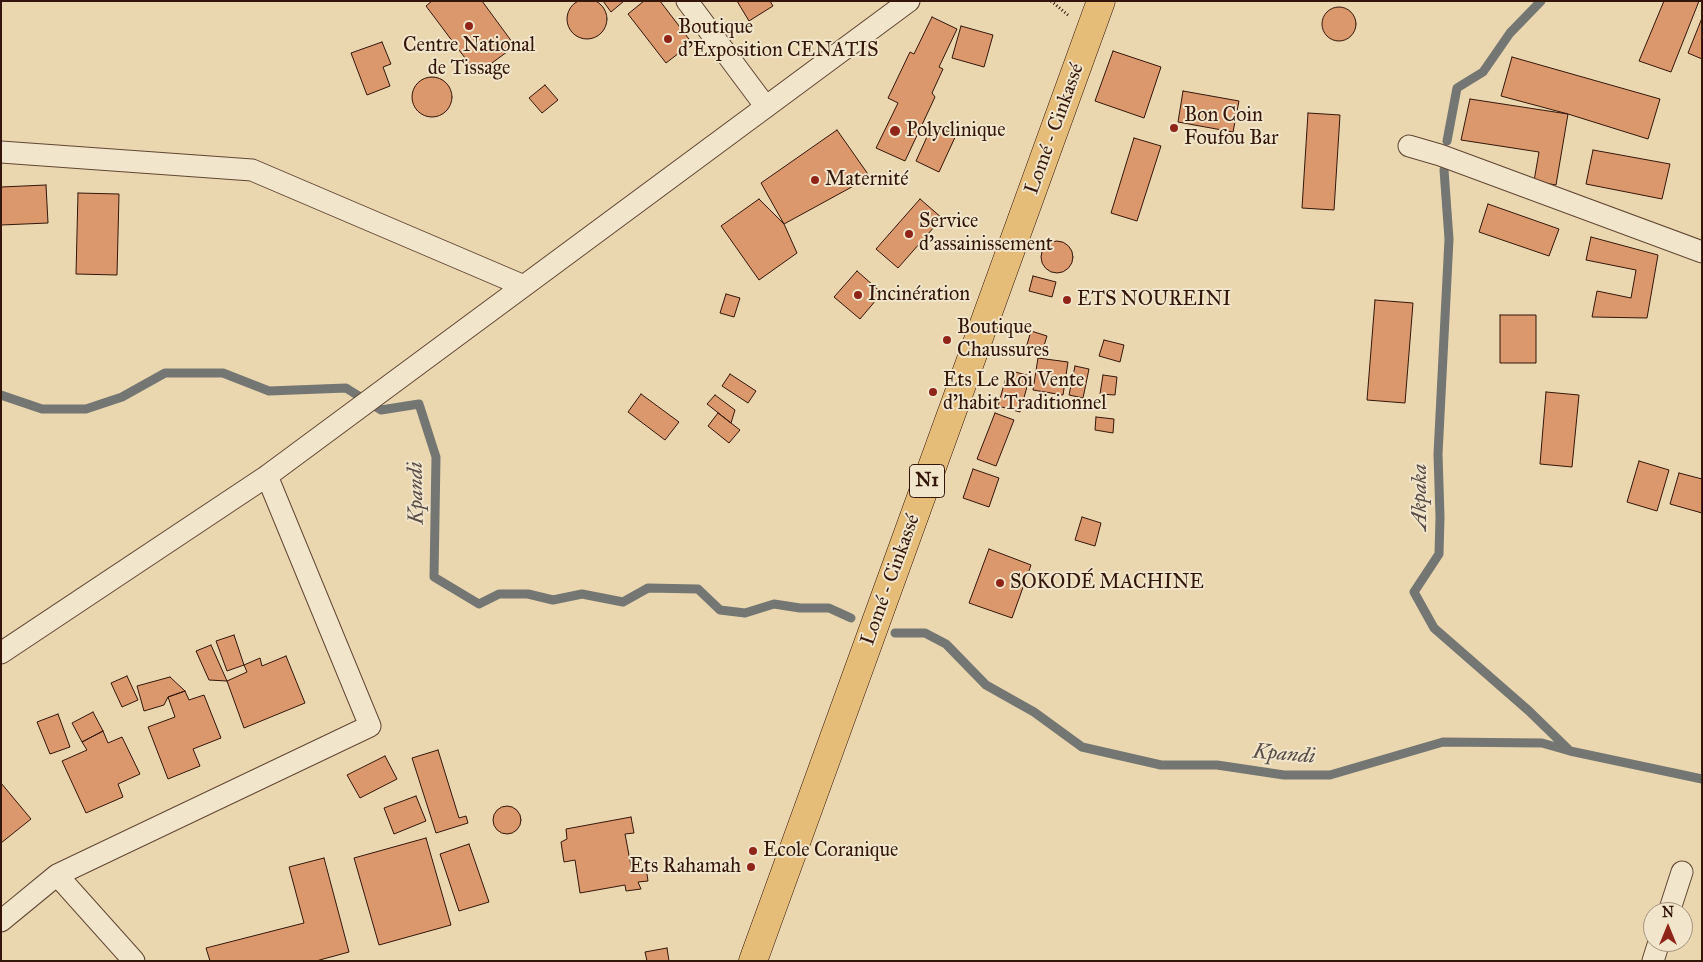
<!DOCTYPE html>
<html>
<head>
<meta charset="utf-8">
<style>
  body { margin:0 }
  #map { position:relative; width:1703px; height:962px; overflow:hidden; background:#ead7af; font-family:"IM FELL Great Primer",serif }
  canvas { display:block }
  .frame { position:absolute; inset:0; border:2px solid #33150a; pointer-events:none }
  .north { position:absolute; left:1643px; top:902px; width:50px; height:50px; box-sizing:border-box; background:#f1e5cb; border:1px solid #a5927e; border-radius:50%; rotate:0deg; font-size:14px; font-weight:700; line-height:20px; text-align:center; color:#33150a }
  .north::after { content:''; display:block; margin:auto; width:18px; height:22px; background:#8f2418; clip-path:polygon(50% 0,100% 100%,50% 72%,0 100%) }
</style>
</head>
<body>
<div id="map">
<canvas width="1703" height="962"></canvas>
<div class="frame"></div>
<div class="north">N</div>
</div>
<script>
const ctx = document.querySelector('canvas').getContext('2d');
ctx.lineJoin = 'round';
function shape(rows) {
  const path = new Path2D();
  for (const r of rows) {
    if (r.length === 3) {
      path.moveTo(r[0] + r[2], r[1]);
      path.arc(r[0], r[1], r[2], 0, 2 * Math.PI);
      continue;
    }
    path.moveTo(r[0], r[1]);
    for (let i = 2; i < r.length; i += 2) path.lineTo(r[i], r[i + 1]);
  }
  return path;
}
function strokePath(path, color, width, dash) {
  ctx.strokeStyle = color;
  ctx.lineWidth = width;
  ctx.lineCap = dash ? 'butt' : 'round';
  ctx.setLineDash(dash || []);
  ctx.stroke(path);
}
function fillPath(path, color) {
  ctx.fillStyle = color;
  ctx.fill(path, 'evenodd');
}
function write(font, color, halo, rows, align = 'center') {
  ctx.font = font + ' "IM FELL Great Primer",serif';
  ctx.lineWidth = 4;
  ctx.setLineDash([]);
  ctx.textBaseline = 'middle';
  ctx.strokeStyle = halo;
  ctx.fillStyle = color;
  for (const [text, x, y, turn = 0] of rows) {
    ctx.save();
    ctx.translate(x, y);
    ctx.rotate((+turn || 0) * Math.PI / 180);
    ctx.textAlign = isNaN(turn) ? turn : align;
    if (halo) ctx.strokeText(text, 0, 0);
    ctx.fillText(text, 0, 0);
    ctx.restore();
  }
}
const stream = shape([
  [1447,141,1457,88,1483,72,1510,33,1541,1],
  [1444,170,1449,239,1438,454,1440,517,1439,554,1414,592,1434,628,1529,711,1568,749],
  [1,395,42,409,86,409,122,397,165,373,223,373,269,391,346,388,381,410,419,404,436,457,434,577,479,604,499,594,528,594,553,600,582,594,623,602,648,588,698,589,720,610,745,613,774,604,800,608,829,608,851,618],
  [895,633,925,633,946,644,986,685,1034,712,1082,747,1161,765,1217,765,1284,775,1330,775,1443,742,1542,743,1570,751,1702,779]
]);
const building = shape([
  [587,19,20],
  [432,1,482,1,515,46,477,74,426,6,432,1],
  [603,1,624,1,611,12,603,1],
  [644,1,660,1,692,43,666,63,628,14,644,1],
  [737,1,770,1,773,6,749,21,737,1],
  [1664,1,1699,1,1671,72,1639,61,1664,1],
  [1339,24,17],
  [932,17,957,29,939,67,943,69,932,93,935,97,905,161,876,148,898,103,888,98,910,52,914,54,932,17],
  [1702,18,1702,59,1688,53,1702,18],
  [961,26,993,35,984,67,952,58,961,26],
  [382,42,391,64,383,67,390,86,367,95,351,53,382,42],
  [1113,51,1161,67,1144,118,1095,101,1113,51],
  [1512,57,1660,99,1648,139,1568,114,1501,96,1512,57],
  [432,97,20],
  [545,85,558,100,542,113,529,98,545,85],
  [1183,91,1239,101,1233,132,1178,122,1183,91],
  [1470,99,1568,114,1556,185,1534,181,1539,152,1461,140,1470,99],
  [1308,113,1340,115,1334,210,1302,208,1308,113],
  [931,128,957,133,939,172,916,161,931,128],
  [837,130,870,177,784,224,761,183,837,130],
  [1134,138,1161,146,1137,221,1111,213,1134,138],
  [1593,150,1670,164,1662,199,1586,184,1593,150],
  [46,185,48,223,1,225,1,187,46,185],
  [78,193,119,194,117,275,76,274,78,193],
  [759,199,784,224,797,253,759,280,721,226,759,199],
  [920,199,942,218,898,268,876,249,920,199],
  [1488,204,1559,229,1549,256,1479,232,1488,204],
  [1591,237,1658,255,1647,318,1592,317,1597,291,1631,298,1636,270,1586,260,1591,237],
  [1057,257,16],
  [857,271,882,293,860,319,834,297,857,271],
  [1033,276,1056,282,1052,297,1029,291,1033,276],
  [726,294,740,298,734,317,720,313,726,294],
  [1375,300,1413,303,1405,403,1367,400,1375,300],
  [1500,315,1536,315,1536,363,1500,363,1500,315],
  [1031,331,1047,336,1042,352,1026,348,1031,331],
  [1104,340,1124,345,1120,362,1099,356,1104,340],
  [1038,358,1068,362,1063,395,1033,390,1038,358],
  [1075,366,1089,369,1083,398,1069,395,1075,366],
  [1008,370,1030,376,1020,412,998,406,1008,370],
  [730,374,756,391,748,403,722,386,730,374],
  [1103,375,1117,377,1115,395,1100,394,1103,375],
  [1546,392,1579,395,1572,467,1540,464,1546,392],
  [641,394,679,422,665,440,628,412,641,394],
  [715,395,735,410,731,423,707,404,715,395],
  [718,413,740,430,729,443,708,426,718,413],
  [995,413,1014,420,996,466,977,459,995,413],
  [1096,417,1114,419,1113,433,1095,430,1096,417],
  [1639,461,1669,470,1657,511,1627,502,1639,461],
  [973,469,999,478,989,507,963,498,973,469],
  [1679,473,1702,479,1702,513,1670,504,1679,473],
  [1082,517,1101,523,1095,546,1075,540,1082,517],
  [989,549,1031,565,1012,618,969,603,989,549],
  [234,635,244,665,227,671,216,641,234,635],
  [211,645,227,681,209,680,196,651,211,645],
  [286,656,305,703,244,728,227,681,247,672,244,665,260,658,262,666,286,656],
  [127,676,138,700,122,707,111,683,127,676],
  [170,677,185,691,168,697,164,705,144,711,137,686,170,677],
  [185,691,189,700,204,695,221,738,193,749,200,766,168,779,148,727,175,717,168,697,185,691],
  [93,712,103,731,82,742,72,723,93,712],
  [58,714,70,747,50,754,37,722,58,714],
  [103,731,108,743,122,737,140,774,118,784,123,797,86,813,62,761,87,750,82,742,103,731],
  [438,750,459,818,466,816,468,823,436,833,412,758,438,750],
  [385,756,397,779,360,798,347,775,385,756],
  [1,783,31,819,1,843,1,783],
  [416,796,426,821,394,834,384,808,416,796],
  [507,820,14],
  [631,817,634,833,625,834,632,871,646,868,648,881,638,882,641,889,626,891,625,885,580,893,575,860,564,862,561,842,567,839,566,829,631,817],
  [426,838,451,925,379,945,354,858,426,838],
  [469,844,489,902,459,911,440,854,469,844],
  [324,858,349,952,316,961,210,961,206,948,304,923,289,867,324,858],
  [667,948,669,961,647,961,645,952,667,948]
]);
const path = shape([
  [1051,1,1068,15]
]);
const street = shape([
  [687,1,766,107],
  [1409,146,1440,155,1702,252],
  [1,152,252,170,524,286],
  [1,653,267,476,909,1],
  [57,875,370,726,267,476],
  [1669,912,1682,872],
  [1,921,57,875,134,961],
  [1653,961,1659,942]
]);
const highway = shape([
  [753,961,1101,1]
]);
const markers = [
  [469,26,5,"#8f2418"],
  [668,39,5,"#8f2418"],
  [1174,128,5,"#8f2418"],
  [895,131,6,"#8f2418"],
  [815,180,5,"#8f2418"],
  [909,234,5,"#8f2418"],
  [858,295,5,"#8f2418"],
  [1067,300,5,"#8f2418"],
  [947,340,5,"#8f2418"],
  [933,392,5,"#8f2418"],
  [1000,583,5,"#8f2418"],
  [753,851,5,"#8f2418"],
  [751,867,5,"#8f2418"]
];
const shields = [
  [927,481,35]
];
const shieldNames = [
  ["N1",927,481]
];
const poiNames = [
  ["Boutique",678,28],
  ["d'Exposition CENATIS",678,51],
  ["Centre National",469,46,"center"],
  ["de Tissage",469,69,"center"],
  ["Bon Coin",1184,116],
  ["Foufou Bar",1184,139],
  ["Polyclinique",906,131],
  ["Maternité",825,180],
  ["Service",919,222],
  ["d'assainissement",919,245],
  ["Incinération",868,295],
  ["ETS NOUREINI",1077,300],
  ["Boutique",957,328],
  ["Chaussures",957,351],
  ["Ets Le Roi Vente",943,381],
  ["d'habit Traditionnel",943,404],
  ["SOKODÉ MACHINE",1010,583],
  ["Ecole Coranique",763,851],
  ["Ets Rahamah",741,867,"right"]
];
const streetNames = [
  ["Lomé - Cinkassé",1055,129,-70],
  ["Lomé - Cinkassé",891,580,-70]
];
const waterNames = [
  ["Kpandi",417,493,-91],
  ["Akpaka",1421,497,-90],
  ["Kpandi",1284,755,5]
];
strokePath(stream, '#737672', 9);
fillPath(building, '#da986c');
strokePath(building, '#33150a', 1);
strokePath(street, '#614633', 23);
strokePath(highway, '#33150a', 29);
strokePath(path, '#33150a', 3, [1, 2.5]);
strokePath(street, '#f1e5cb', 21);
strokePath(highway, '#e5bc78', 28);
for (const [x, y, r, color] of markers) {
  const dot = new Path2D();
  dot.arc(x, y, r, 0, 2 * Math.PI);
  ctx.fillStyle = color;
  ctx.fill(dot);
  strokePath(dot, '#f1e5cb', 2);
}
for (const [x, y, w] of shields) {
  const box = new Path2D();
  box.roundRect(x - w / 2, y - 16.5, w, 33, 4);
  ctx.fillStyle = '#f1e5cb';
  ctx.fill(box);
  strokePath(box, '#33150a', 1);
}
write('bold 19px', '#33150a', null, shieldNames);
write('20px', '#33150a', '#f1e5cb', poiNames, 'left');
write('20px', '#33150a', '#f1e5cb', streetNames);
write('italic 21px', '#584d47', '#f1e5cb', waterNames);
</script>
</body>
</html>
